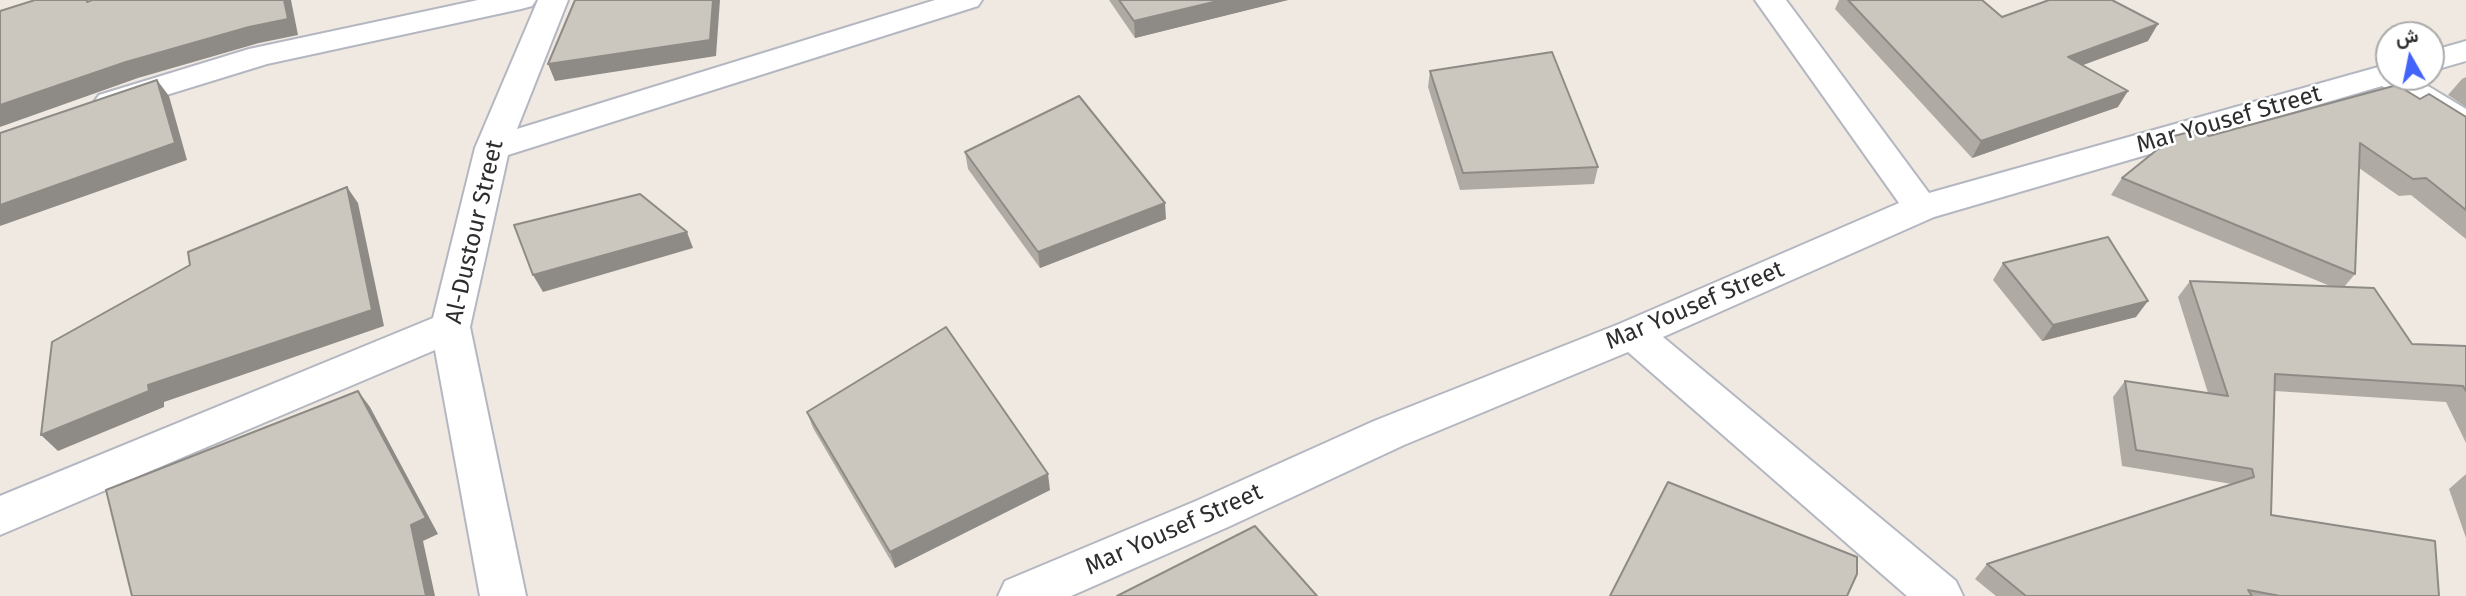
<!DOCTYPE html>
<html>
<head>
<meta charset="utf-8">
<style>
  body { margin:0 }
  #map { position:relative; width:2466px; height:596px; overflow:hidden; background:#efe9e1; font-family:"Fira Sans",Vazirmatn,sans-serif }
  canvas { display:block }
  .north { position:absolute; left:2375px; top:21px; width:70px; height:70px; box-sizing:border-box; background:#fff; border:2px solid #ababab; border-radius:50%; rotate:351deg; font-size:19px; font-weight:700; line-height:28px; text-align:center; color:#2e2e2e }
  .north::after { content:''; display:block; margin:auto; width:24px; height:32px; background:#4264fb; clip-path:polygon(50% 0,100% 100%,50% 72%,0 100%) }
</style>
</head>
<body>
<div id="map">
<canvas width="2466" height="596"></canvas>
<div class="north">ش</div>
</div>
<script>
const ctx = document.querySelector('canvas').getContext('2d');
ctx.lineJoin = 'round';
function shape(rows) {
  const path = new Path2D();
  for (const r of rows) {
    path.moveTo(r[0], r[1]);
    for (let i = 2; i < r.length; i += 2) path.lineTo(r[i], r[i + 1]);
  }
  return path;
}
function strokePath(path, color, width, dash) {
  ctx.strokeStyle = color;
  ctx.lineWidth = width;
  ctx.lineCap = dash ? 'butt' : 'round';
  ctx.setLineDash(dash || []);
  ctx.stroke(path);
}
function fillPath(path, color) {
  ctx.fillStyle = color;
  ctx.fill(path, 'evenodd');
}
function write(font, color, halo, rows, align = 'center') {
  ctx.font = font + ' "Fira Sans",sans-serif';
  ctx.lineWidth = 5;
  ctx.setLineDash([]);
  ctx.textBaseline = 'middle';
  ctx.strokeStyle = halo;
  ctx.fillStyle = color;
  for (const [text, x, y, turn = 0] of rows) {
    ctx.save();
    ctx.translate(x, y);
    ctx.rotate((+turn || 0) * Math.PI / 180);
    ctx.textAlign = isNaN(turn) ? turn : align;
    if (halo) ctx.strokeText(text, 0, 0);
    ctx.fillText(text, 0, 0);
    ctx.restore();
  }
}
const minor = shape([
  [478,0,536,0,532,6,521,9,267,64,111,112,99,109,94,102,99,95,249,49,478,0],
  [538,0,568,0,517,129,935,0,982,0,978,6,508,155,470,327,526,596,480,596,435,350,0,535,0,496,433,318,475,148,538,0],
  [1755,0,1786,0,1929,193,2389,64,2389,77,2413,77,2466,109,2466,135,2454,132,2382,86,1934,217,1663,337,1956,581,1963,596,1907,596,1628,352,1404,445,1228,527,1071,596,998,596,1005,581,1196,501,1374,421,1619,324,1899,203,1755,0],
  [2466,41,2466,61,2431,71,2431,51,2466,41]
]);
const wall = shape([
  [1109,0,1288,0,1135,38],
  [1839,0,1982,0,2002,17,2148,41,2082,65,2118,107,1972,158,1835,9],
  [1430,71,1598,167,1594,184,1460,190,1428,87],
  [2466,77,2466,107,2448,95,2462,79],
  [2420,99,2466,117,2466,239,2411,195,2399,196,2359,168,2355,274,2344,287,2412,344,2466,346,2466,443,2446,402,2275,391,2271,515,2439,596,1996,596,1975,579,1987,564,2232,484,2122,466,2113,397,2125,381,2208,393,2178,297,2190,281,2330,286,2111,195,2122,178,2209,136],
  [965,152,1166,219,1040,268,968,169],
  [2003,263,2136,317,2042,341,1993,280],
  [807,412,1050,490,895,568,813,428],
  [2466,474,2466,538,2449,489]
]);
const shadedWall = shape([
  [284,0,291,0,298,35,259,43,138,78,0,127,0,105],
  [713,0,720,0,716,56,555,81,548,64],
  [1222,0,1288,0,1135,38,1134,21],
  [2158,24,2148,41,2059,74,2068,57],
  [157,80,169,96,187,160,0,226,0,205],
  [2128,91,2118,107,1972,158,1981,141],
  [347,187,358,203,384,326,164,402,164,407,58,451,41,435,148,385],
  [1165,203,1166,219,1040,268,1038,252],
  [687,232,693,248,543,292,533,275],
  [2148,301,2136,317,2042,341,2053,325],
  [358,391,370,407,438,534,423,541,435,596,426,596],
  [1048,474,1050,490,895,568,890,552]
]);
const building = shape([
  [35,0,87,0,87,2,92,0,284,0,288,19,249,27,126,62,0,105,0,11,35,0],
  [575,0,713,0,710,40,548,64,575,0],
  [1119,0,1222,0,1134,21,1119,0],
  [1848,0,1982,0,2002,17,2049,0,2112,0,2158,24,2068,57,2128,91,1981,141,1848,0],
  [1552,52,1598,167,1463,173,1430,71,1552,52],
  [157,80,175,143,0,205,0,133,157,80],
  [2397,85,2420,99,2429,94,2466,117,2466,210,2426,178,2413,179,2360,143,2355,274,2122,178,2174,136,2197,130,2209,136,2397,85],
  [1079,96,1165,203,1038,252,965,152,1079,96],
  [347,187,372,310,148,385,149,391,41,435,52,342,190,265,188,252,347,187],
  [640,194,687,232,533,275,514,225,640,194],
  [2108,237,2148,301,2053,325,2003,263,2108,237],
  [2190,281,2374,288,2412,344,2466,346,2466,391,2463,386,2275,374,2271,515,2435,541,2439,596,2280,596,2248,590,2252,596,2026,596,1987,564,2254,477,2252,469,2136,450,2125,381,2228,396,2190,281],
  [946,327,1048,474,890,552,807,412,946,327],
  [358,391,426,518,411,525,426,596,132,596,106,490,358,391],
  [1668,482,1857,557,1857,574,1847,596,1610,596,1668,482],
  [1255,526,1317,596,1117,596,1255,526]
]);
const streetNames = [
  ["Mar Yousef Street",2229,120,-16],
  ["Al-Dustour Street",475,232,-77],
  ["Mar Yousef Street",1695,306,-23],
  ["Mar Yousef Street",1174,530,-24]
];
strokePath(minor, '#b4b7c1', 4);
fillPath(minor, '#fff');
fillPath(wall, '#afaba4');
fillPath(shadedWall, '#8e8b86');
fillPath(building, '#cbc7bf');
strokePath(building, '#8e8b86', 2);
write('24px', '#2e2e2e', '#fff', streetNames);
</script>
</body>
</html>
